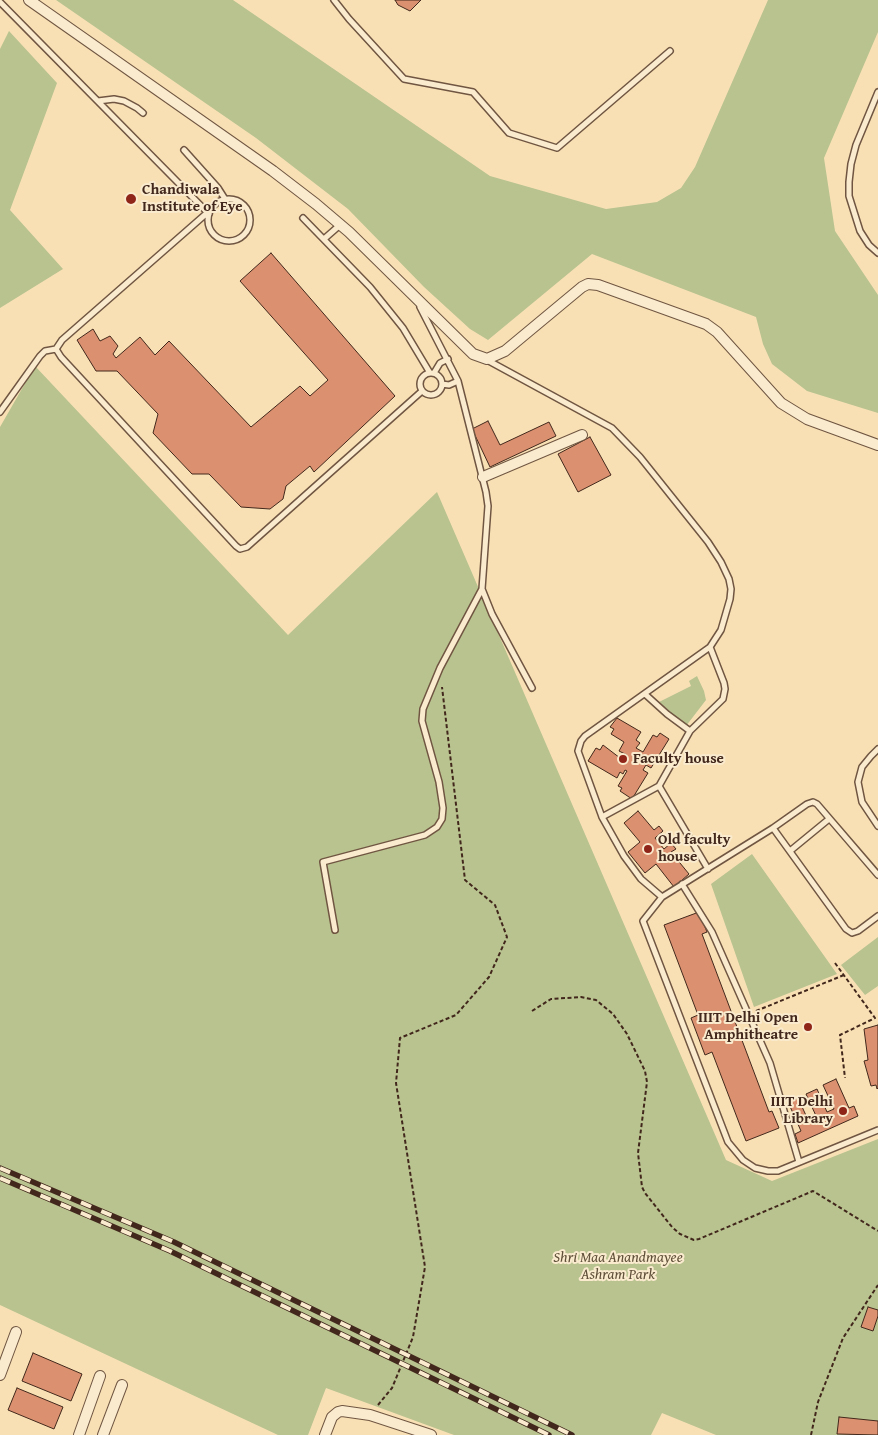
<!DOCTYPE html>
<html>
<head>
<meta charset="utf-8">
<style>
  body { margin:0 }
  canvas { display:block; background:#f8e0b4 }
</style>
</head>
<body>
<canvas width="878" height="1435"></canvas>
<script>
const ctx = document.querySelector('canvas').getContext('2d');
ctx.lineJoin = 'round';
function fillPath(path, color) {
  ctx.fillStyle = color;
  ctx.fill(path, 'evenodd');
}
function shape(rows) {
  const path = new Path2D();
  for (const r of rows) {
    if (r.length === 3) {
      path.moveTo(r[0] + r[2], r[1]);
      path.arc(r[0], r[1], r[2], 0, 2 * Math.PI);
      continue;
    }
    path.moveTo(r[0], r[1]);
    for (let i = 2; i < r.length; i += 2) path.lineTo(r[i], r[i + 1]);
  }
  return path;
}
function strokePath(path, color, width, dash) {
  ctx.strokeStyle = color;
  ctx.lineWidth = width;
  ctx.lineCap = dash ? 'butt' : 'round';
  ctx.setLineDash(dash || []);
  ctx.stroke(path);
}
function write(font, color, halo, rows, align = 'center') {
  ctx.font = font + ' "Gentium Book Plus",serif';
  ctx.lineWidth = 4;
  ctx.setLineDash([]);
  ctx.textBaseline = 'middle';
  ctx.strokeStyle = halo;
  ctx.fillStyle = color;
  for (const [text, x, y, turn = 0] of rows) {
    ctx.save();
    ctx.translate(x, y);
    ctx.rotate((+turn || 0) * Math.PI / 180);
    ctx.textAlign = isNaN(turn) ? turn : align;
    if (halo) ctx.strokeText(text, 0, 0);
    ctx.fillText(text, 0, 0);
    ctx.restore();
  }
}
const green = shape([
  [56,0,233,0,490,176,606,209,657,202,681,188,695,167,768,0,878,0,878,32,824,158,835,231,878,295,878,413,807,391,772,364,763,344,756,317,592,254,488,340,470,329,424,287,348,209,256,138],
  [9,31,57,83,10,210,63,269,0,308,0,49],
  [35,366,288,635,437,492,726,1160,772,1181,878,1139,878,1435,716,1435,662,1413,651,1435,454,1435,326,1388,308,1435,278,1435,0,1305,0,427],
  [697,676,704,691,706,700,686,726,659,702,691,686,689,681],
  [752,854,837,974,754,1007,711,884],
  [878,937,878,986,865,995,841,965]
]);
const building = shape([
  [395,0,421,0,410,11,398,5,395,0],
  [271,253,395,396,314,472,310,466,286,486,283,499,270,509,241,507,209,474,192,474,153,433,158,414,117,371,96,371,77,340,93,329,100,341,110,336,118,346,113,354,116,358,140,337,155,355,169,341,251,427,300,386,310,396,328,380,240,281,271,253],
  [488,421,500,445,549,422,556,436,490,467,472,429,488,421],
  [590,437,611,475,578,492,558,454,590,437],
  [617,718,641,732,636,740,640,743,636,748,643,752,653,735,657,737,660,733,669,739,651,768,646,765,643,770,648,773,632,799,620,791,622,788,618,786,627,771,625,770,623,774,620,772,617,778,588,761,596,748,600,750,603,745,620,758,622,755,625,758,627,755,619,751,624,742,611,734,614,729,610,727,617,718],
  [638,811,654,830,659,826,663,831,655,838,664,849,671,843,676,849,671,852,689,874,674,887,656,864,645,873,628,852,640,842,624,823,638,811],
  [699,912,707,932,702,934,769,1112,772,1111,779,1128,746,1141,712,1052,705,1055,691,1018,698,1015,664,925,699,912],
  [878,1025,878,1088,877,1089,876,1085,871,1086,864,1061,868,1060,864,1029,878,1025],
  [836,1079,849,1108,854,1106,858,1116,798,1143,795,1134,801,1131,788,1102,798,1098,809,1122,817,1118,806,1094,817,1089,827,1112,834,1109,823,1085,836,1079],
  [868,1307,878,1310,878,1316,873,1331,861,1327,868,1307],
  [33,1353,82,1374,71,1401,22,1381,33,1353],
  [17,1388,63,1407,54,1429,8,1410,17,1388],
  [839,1417,878,1421,878,1435,837,1434,839,1417]
]);
const path = shape([
  [835,963,875,1018,840,1035,845,1078],
  [532,1011,551,999,581,997,596,1000,613,1014,627,1034,645,1071,647,1082,638,1153,642,1187,645,1193,672,1227,680,1234,694,1240,699,1239,813,1191,878,1231],
  [756,1011,844,975],
  [378,1405,392,1388,413,1337,425,1267,396,1083,400,1038,456,1015,489,977,507,937,495,905,465,880,442,687],
  [811,1435,818,1402,843,1338,878,1285]
]);
const lane = shape([
  [334,0,349,19,404,79,473,92,509,133,557,148,670,51],
  [0,2,209,214],
  [878,92,856,145,851,164,849,182,849,196,860,231,869,245,878,253],
  [98,101,114,99,124,101,137,108,143,113],
  [184,150,218,188,225,199],
  [229,220,21],
  [207,213,62,340,56,349,61,357,236,546,240,549,247,547,422,391],
  [303,218,370,287,403,328,430,373],
  [324,239,340,225],
  [487,360,612,428,640,457,708,542,721,562,729,579,731,589,730,599,721,630,710,647,585,736,581,741,578,751,602,817,624,856,641,879,662,897,643,921,728,1142,743,1160,755,1168,768,1171,778,1171,878,1130],
  [431,384,11],
  [434,373,440,363,448,359],
  [442,384,449,385,458,381],
  [0,412,40,356,45,351,56,349],
  [482,589,492,614,532,688],
  [646,695,667,714,690,731],
  [878,749,871,756,862,767,858,782,862,802,878,826],
  [602,817,659,786],
  [773,828,846,929,852,933,858,931,878,916],
  [790,851,829,819],
  [708,869,659,786,690,731,723,699,725,689,724,683,710,647],
  [682,884,712,932,770,1063,799,1162],
  [662,897,773,828,807,804,813,802,817,804,878,875],
  [335,930,323,862,425,835,437,827,442,819,443,808,439,782,422,721,423,709,440,668,482,589,488,506,486,492,458,381,420,307]
]);
const street = shape([
  [29,0,273,171,316,204,349,232,473,354,487,359,505,351,582,287,588,284,598,285,706,324,717,332,781,403,807,419,878,445],
  [483,477,582,435],
  [0,1375,16,1332],
  [79,1435,100,1376],
  [103,1435,122,1385],
  [325,1435,332,1417,338,1412,342,1411,370,1415,431,1435]
]);
const rail = shape([
  [0,1168,174,1242,572,1435],
  [0,1178,170,1251,549,1435]
]);
const markers = [
  [131,199,6,"#8f2418"],
  [623,759,5,"#8f2418"],
  [648,849,5,"#8f2418"],
  [808,1027,5,"#8f2418"],
  [843,1111,5,"#8f2418"]
];
const poiNames = [
  ["Chandiwala",142,190],
  ["Institute of Eye",142,207],
  ["Faculty house",633,759],
  ["Old faculty",658,840],
  ["house",658,857],
  ["IIIT Delhi Open",798,1018,"right"],
  ["Amphitheatre",798,1035,"right"],
  ["IIIT Delhi",833,1102,"right"],
  ["Library",833,1119,"right"]
];
const parkNames = [
  ["Shri Maa Anandmayee",618,1258],
  ["Ashram Park",618,1275]
];
fillPath(green, '#b9c390');
fillPath(building, '#db916f');
strokePath(building, '#42281c', 1);
strokePath(lane, '#705642', 8);
strokePath(street, '#705642', 12);
strokePath(path, '#42281c', 2, [4, 2.5]);
strokePath(lane, '#faebce', 5);
strokePath(street, '#faebce', 10);
strokePath(rail, '#42281c', 5.5);
strokePath(rail, '#faebce', 4, [11]);
for (const [x, y, r, color] of markers) {
  const dot = new Path2D();
  dot.arc(x, y, r, 0, 2 * Math.PI);
  ctx.fillStyle = color;
  ctx.fill(dot);
  strokePath(dot, '#faebce', 2);
}
write('bold 15px', '#42281c', '#faebce', poiNames, 'left');
write('italic 15px', '#604f39', '#faebce', parkNames);
</script>
</body>
</html>
